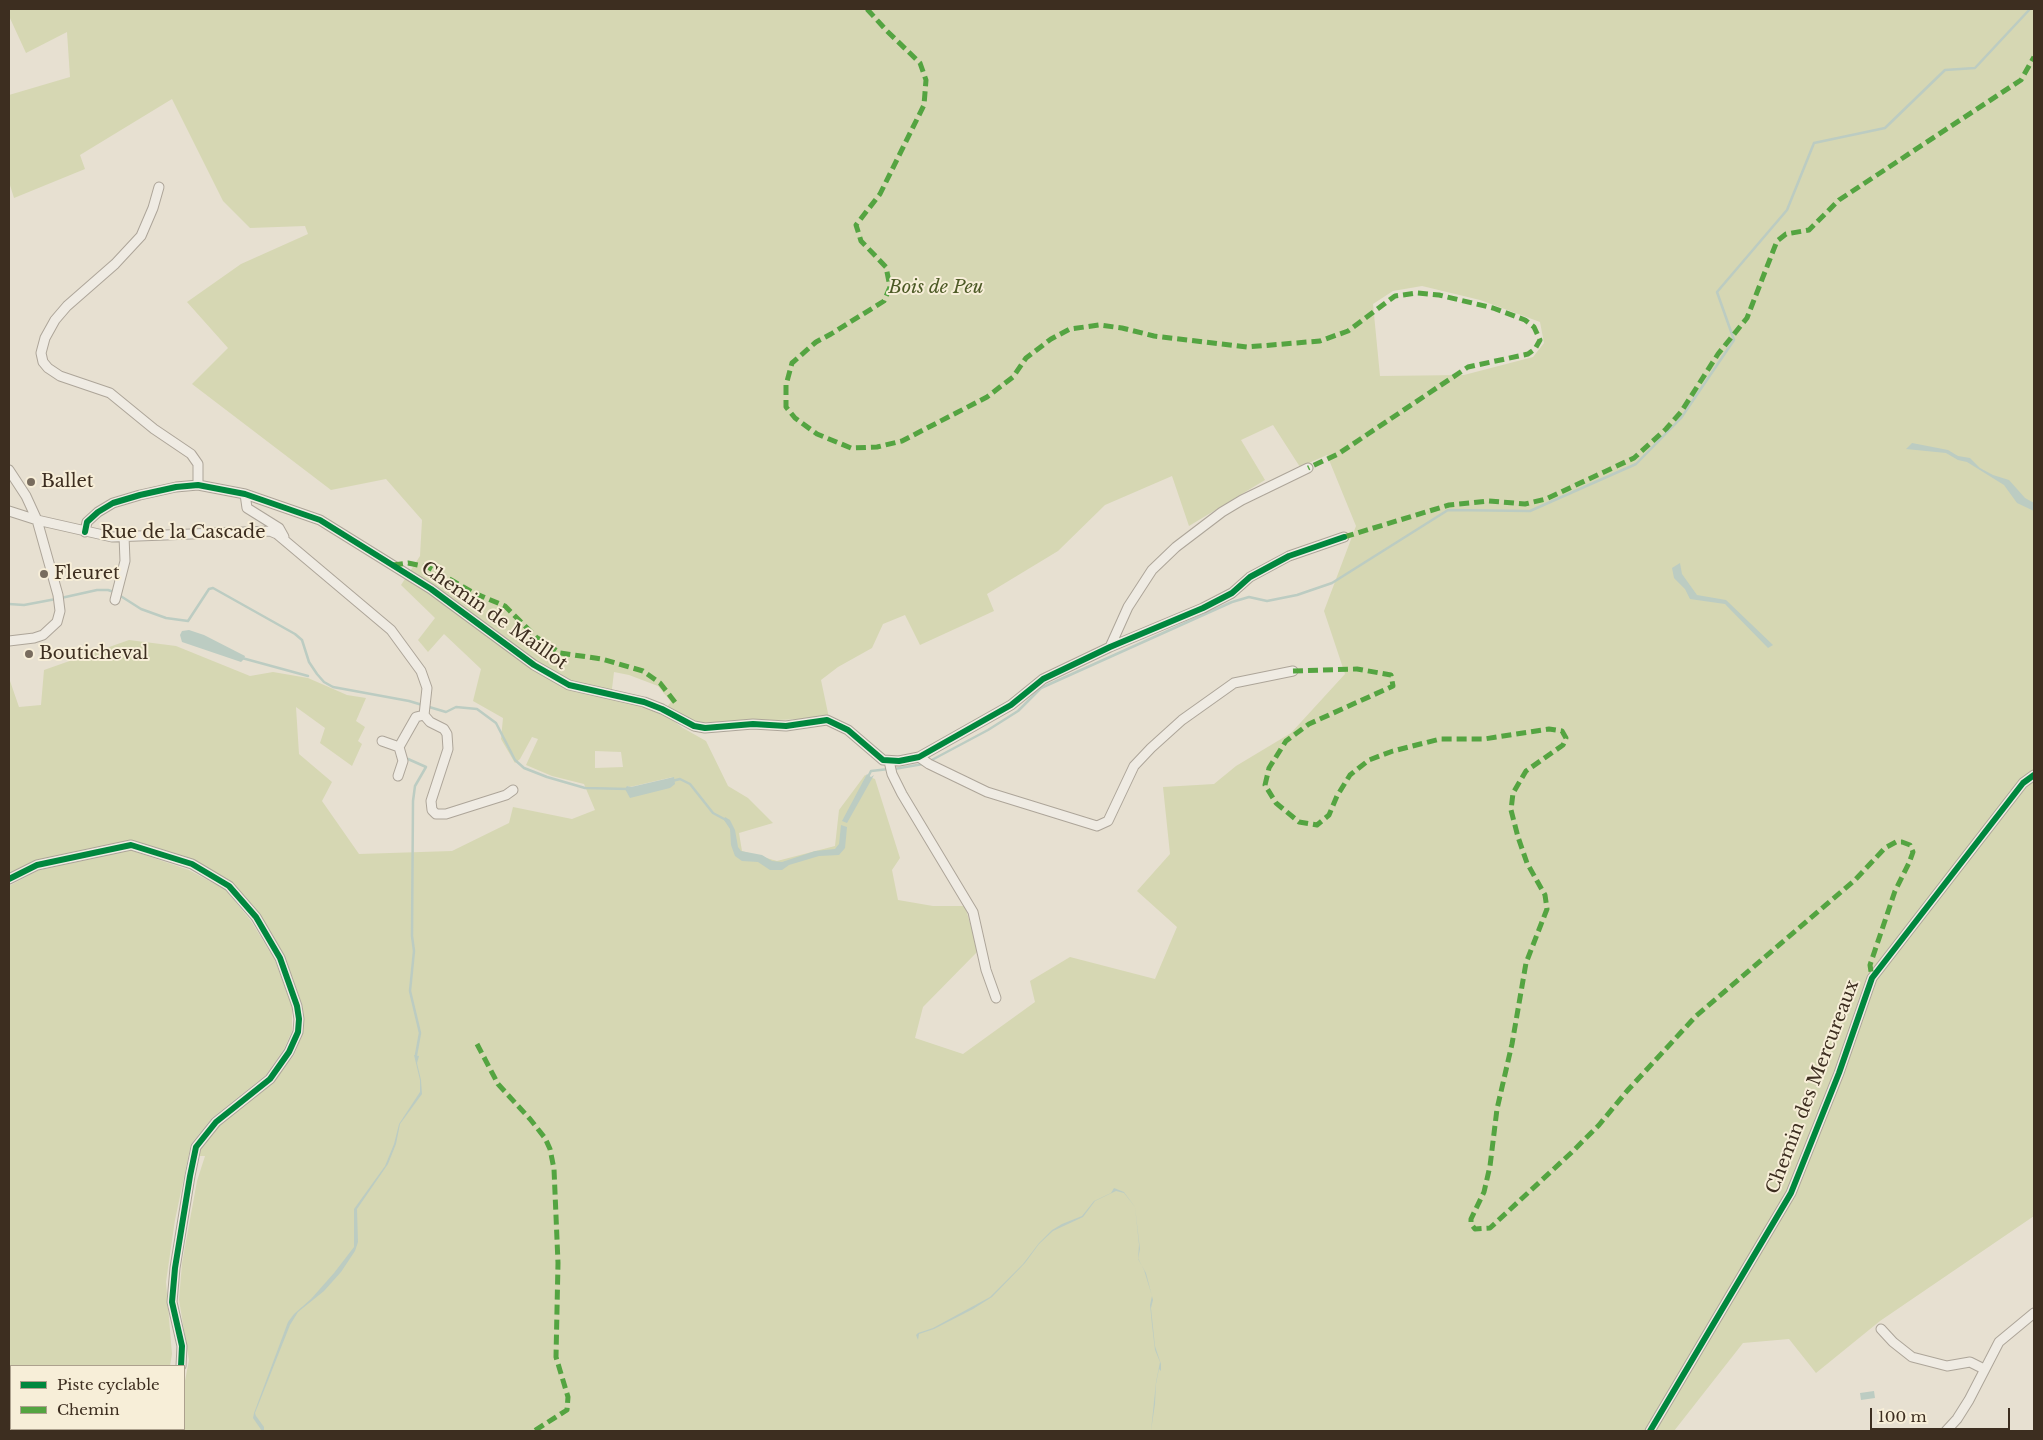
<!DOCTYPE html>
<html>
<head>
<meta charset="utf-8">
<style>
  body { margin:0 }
  #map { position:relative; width:2043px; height:1440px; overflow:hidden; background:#e7e0d1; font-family:"Libre Baskerville",serif }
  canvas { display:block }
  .frame { position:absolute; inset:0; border:10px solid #3d2e20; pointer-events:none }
  .legend { position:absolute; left:10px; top:1365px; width:175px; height:65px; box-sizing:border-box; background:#f7eed8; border:1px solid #ada18e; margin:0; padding:6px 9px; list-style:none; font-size:15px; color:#3d2e20 }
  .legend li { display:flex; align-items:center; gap:10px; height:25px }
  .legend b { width:25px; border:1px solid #ada18e }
  .scale { position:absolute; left:1870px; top:1408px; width:140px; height:22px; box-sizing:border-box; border:2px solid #3d2e20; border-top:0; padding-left:6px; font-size:15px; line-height:18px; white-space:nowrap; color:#3d2e20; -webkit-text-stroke:4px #f7eed8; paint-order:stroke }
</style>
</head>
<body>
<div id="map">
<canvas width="2043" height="1440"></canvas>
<div class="frame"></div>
<ul class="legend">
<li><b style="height:6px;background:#00873e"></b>Piste cyclable</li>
<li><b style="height:6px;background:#54a441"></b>Chemin</li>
</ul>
<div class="scale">100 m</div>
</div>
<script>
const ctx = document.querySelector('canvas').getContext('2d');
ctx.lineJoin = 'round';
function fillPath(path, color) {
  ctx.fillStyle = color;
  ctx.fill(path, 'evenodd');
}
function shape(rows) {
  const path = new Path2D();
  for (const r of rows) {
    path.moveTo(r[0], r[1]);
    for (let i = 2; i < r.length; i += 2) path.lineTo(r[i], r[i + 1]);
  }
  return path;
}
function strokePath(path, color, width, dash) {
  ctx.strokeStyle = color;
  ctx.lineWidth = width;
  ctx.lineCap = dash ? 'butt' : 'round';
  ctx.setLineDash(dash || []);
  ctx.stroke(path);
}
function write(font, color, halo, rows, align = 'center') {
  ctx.font = font + ' "Libre Baskerville",serif';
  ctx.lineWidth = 4;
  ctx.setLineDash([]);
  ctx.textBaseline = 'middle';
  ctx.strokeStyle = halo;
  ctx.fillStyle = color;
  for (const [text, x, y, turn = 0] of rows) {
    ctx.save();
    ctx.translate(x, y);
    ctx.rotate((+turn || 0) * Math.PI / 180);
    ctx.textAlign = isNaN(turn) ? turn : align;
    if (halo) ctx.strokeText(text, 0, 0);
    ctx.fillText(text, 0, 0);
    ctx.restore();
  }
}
const green = shape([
  [9,9,2034,9,2034,1216,1880,1321,1816,1373,1789,1339,1743,1343,1674,1431,168,1431,169,1429,184,1429,184,1386,189,1360,179,1300,182,1263,197,1181,205,1156,199,1156,201,1149,219,1126,273,1083,294,1055,303,1033,304,1019,302,1004,284,956,260,915,232,882,194,860,131,840,35,861,9,874,9,682,10,681,19,707,41,705,44,670,129,640,176,646,250,676,273,672,308,678,347,695,366,698,356,721,365,727,358,741,362,744,352,766,320,743,325,728,296,707,299,754,332,782,322,801,359,854,452,851,509,823,513,807,572,819,595,810,584,784,552,776,526,765,538,739,532,737,520,759,515,763,501,739,503,718,473,701,481,669,444,634,428,652,418,640,435,618,401,585,420,556,422,520,386,479,331,490,192,384,228,348,187,302,241,264,308,234,305,226,250,228,223,201,172,99,80,155,85,169,14,198,9,182,9,95,70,77,67,32,26,53,9,16],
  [1422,286,1480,300,1540,322,1544,343,1533,357,1464,375,1380,376,1373,304,1393,291],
  [1273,425,1300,467,1327,455,1356,526,1324,611,1345,674,1291,733,1236,766,1214,784,1163,787,1170,854,1137,891,1177,927,1155,979,1070,957,1030,981,1035,1002,963,1054,915,1038,923,1007,978,951,965,906,933,906,898,900,892,870,900,858,875,779,865,775,839,810,835,846,777,861,742,851,739,833,773,823,748,798,728,786,706,741,683,728,663,713,647,706,611,697,614,672,629,675,658,686,671,702,667,707,699,723,829,718,821,680,838,667,872,648,883,624,905,615,920,645,994,611,987,594,1058,551,1105,505,1172,476,1189,526,1265,480,1241,440],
  [595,751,621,752,623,767,595,768],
  [673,777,628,794,627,786,630,787],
  [130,850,189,870,226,890,251,921,275,960,292,1007,292,1031,284,1049,266,1075,212,1118,191,1144,175,1220,166,1282,172,1354,170,1366,11,1366,11,1429,149,1429,148,1431,9,1431,9,886,39,870]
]);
const water = shape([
  [1912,443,1948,450,1958,456,1970,458,1980,468,1993,475,2009,480,2025,498,2034,503,2034,511,2017,503,2004,485,1967,462,1958,460,1946,453,1906,449],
  [1680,563,1682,574,1697,595,1726,600,1773,645,1768,648,1725,604,1690,599,1685,589,1674,578,1672,568],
  [189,630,204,635,245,656,244,659,241,662,182,642,180,635,182,631],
  [867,774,871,777,874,775,847,823,842,821],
  [674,777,675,784,670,788,630,798,625,789,627,786,631,787],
  [725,817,730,820,735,830,738,847,741,851,762,855,772,861,782,862,815,851,835,849,839,844,841,825,847,827,845,848,839,855,819,856,789,865,782,870,770,870,758,862,742,861,735,856,731,845,730,829,724,820],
  [414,1055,419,1056,417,1063,421,1080,422,1094,400,1124,396,1144,388,1164,357,1209,358,1242,355,1251,341,1272,324,1291,298,1312,290,1325,255,1413,256,1416,264,1427,264,1430,262,1431,253,1418,254,1413,288,1322,294,1314,311,1299,334,1273,354,1247,354,1209,385,1166,394,1144,399,1124,420,1092,420,1080],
  [1114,1188,1124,1192,1135,1207,1140,1249,1138,1259,1146,1273,1153,1300,1151,1308,1155,1346,1161,1364,1161,1371,1159,1369,1156,1384,1155,1404,1151,1431,1156,1382,1160,1362,1155,1350,1152,1325,1150,1305,1152,1296,1144,1270,1138,1258,1139,1245,1135,1207,1124,1193,1116,1191,1095,1201,1083,1217,1053,1231,1039,1244,1025,1263,992,1297,973,1309,934,1329,919,1334,918,1340,916,1335,918,1333,933,1328,990,1297,1023,1264,1039,1243,1052,1230,1062,1224,1082,1216,1094,1201,1111,1193],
  [1874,1391,1875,1398,1861,1400,1860,1393]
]);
const stream = shape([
  [119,595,141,609,166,618,188,621,209,589,213,588,295,634,302,640,309,662,317,674,324,682,333,687,409,701,446,712,456,707,477,709,496,723,515,760,524,768,547,777,585,788,628,789],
  [61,598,97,590,108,590,114,592],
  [9,604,24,605,56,599],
  [242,658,308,676],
  [408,759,426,767,415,786,413,801,412,936,414,951,410,991,420,1033,416,1055],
  [928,762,988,730,1018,711,1041,688,1232,602,1249,597,1267,601,1297,595,1332,583,1448,510,1530,511,1636,464,1681,418,1734,340,1717,292,1787,210,1814,143,1885,128,1945,70,1975,68,2030,9],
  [894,769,923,764],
  [868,777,871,771,889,769],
  [672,781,680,779,690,784,713,813,726,820]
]);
const minor = shape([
  [159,187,153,208,141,236,115,264,67,306,55,320,45,338,41,353,43,362,48,368,60,376,110,393,154,429,191,454,198,464,198,485],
  [9,470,26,496,37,520,58,595,60,611,57,622,43,635,34,638,9,641],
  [245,494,247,508,279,528,284,537],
  [9,511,37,520,112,537,270,531,277,534,391,630,421,671,427,688,424,715,430,722,444,729,447,734,448,749,431,801,432,810,436,814,446,814,506,795,513,790],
  [85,532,87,522,98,512,113,503,140,495,176,487,198,485,245,494,320,520,431,589,534,665,569,685,644,702,662,709,694,726,705,728,753,724,786,726,827,720,848,730,883,760,899,761,919,757,1011,705,1043,679,1110,647,1203,608,1232,593,1250,577,1289,556,1344,537],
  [115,600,125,561,124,536],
  [1110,647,1128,607,1152,570,1176,547,1222,512,1242,500,1308,468],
  [382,741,399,747],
  [919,757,929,764,987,792,1097,826,1108,821,1134,766,1151,748,1182,720,1234,683,1293,671],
  [889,761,892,774,902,794,973,912,986,970,996,998],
  [398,776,403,761,399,747,416,717,424,715],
  [9,879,37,865,131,845,192,864,229,886,256,917,280,958,297,1006,299,1019,298,1032,289,1052,270,1079,216,1122,196,1147,190,1176,175,1268,172,1302,182,1346,181,1366],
  [1881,1329,1893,1342,1912,1357,1947,1366,1970,1362,1984,1369],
  [161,1431,162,1429],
  [1650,1431,1791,1193,1839,1073,1872,978,2023,783,2034,775],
  [1946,1431,1957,1419,1969,1400,1999,1342,2034,1313]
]);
const quiet = shape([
  [867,9,887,31,920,63,926,80,924,105,880,194,856,225,861,241,886,267,890,287,884,301,831,334,816,342,792,363,786,385,786,407,795,418,817,434,851,448,877,447,902,441,987,397,1013,377,1026,358,1051,339,1070,329,1099,325,1122,328,1154,336,1247,347,1320,341,1348,331,1395,296,1417,293,1439,295,1493,308,1525,320,1534,327,1540,340,1535,349,1528,354,1468,367,1338,454,1308,468],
  [1344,537,1449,505,1489,501,1525,504,1546,499,1634,458,1666,429,1681,412,1718,354,1747,318,1777,241,1786,234,1809,230,1839,200,2021,80,2034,57],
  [393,565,408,563,428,567,474,593,505,606,536,637,560,653,602,659,643,671,660,683,678,706],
  [1293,671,1357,669,1391,675,1393,686,1309,724,1286,741,1269,768,1265,785,1276,803,1299,822,1317,825,1329,815,1337,796,1350,775,1369,760,1393,751,1440,739,1484,739,1549,729,1562,731,1566,738,1563,745,1526,771,1513,793,1511,810,1518,837,1527,863,1545,895,1547,909,1526,963,1512,1044,1497,1109,1490,1166,1484,1192,1471,1219,1471,1224,1475,1229,1490,1228,1571,1153,1599,1125,1627,1091,1696,1016,1855,880,1885,848,1896,842,1902,842,1910,845,1913,852,1909,863,1895,891,1870,965,1872,978],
  [477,1044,498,1084,530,1119,545,1138,550,1149,554,1169,558,1263,556,1357,568,1397,567,1410,534,1431]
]);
const cycleway = shape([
  [85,532,87,522,98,512,113,503,140,495,176,487,198,485,245,494,320,520,431,589,534,665,569,685,644,702,662,709,694,726,705,728,753,724,786,726,827,720,848,730,883,760,899,761,919,757,1011,705,1043,679,1110,647,1203,608,1232,593,1250,577,1289,556,1344,537],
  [9,879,37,865,131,845,192,864,229,886,256,917,280,958,297,1006,299,1019,298,1032,289,1052,270,1079,216,1122,196,1147,190,1176,175,1268,172,1302,182,1346,181,1366],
  [1650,1431,1791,1193,1839,1073,1872,978,2023,783,2034,775]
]);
const markers = [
  [31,482,5,"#786c5e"],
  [44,574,5,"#786c5e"],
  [29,654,5,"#786c5e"]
];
const parkNames = [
  ["Bois de Peu",936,288]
];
const poiNames = [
  ["Ballet",41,482],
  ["Fleuret",54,574],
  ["Bouticheval",39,654]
];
const streetNames = [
  ["Rue de la Cascade",183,533],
  ["Chemin de Maillot",494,616,35],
  ["Chemin des Mercureaux",1813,1087,-69]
];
fillPath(green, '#d6d7b3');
fillPath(water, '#bcccc2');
strokePath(stream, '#bcccc2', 2.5);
strokePath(minor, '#ada599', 11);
strokePath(minor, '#efebe3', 9);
strokePath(quiet, '#54a441', 5, [10, 5]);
strokePath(cycleway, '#00873e', 6);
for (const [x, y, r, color] of markers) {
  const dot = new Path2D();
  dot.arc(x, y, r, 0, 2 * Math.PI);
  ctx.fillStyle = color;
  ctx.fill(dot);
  strokePath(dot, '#f7eed8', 2);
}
write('italic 18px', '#4d5a26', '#f7eed8', parkNames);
write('18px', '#3d2e20', '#f7eed8', poiNames, 'left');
write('18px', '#3d2e20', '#f7eed8', streetNames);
</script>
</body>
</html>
